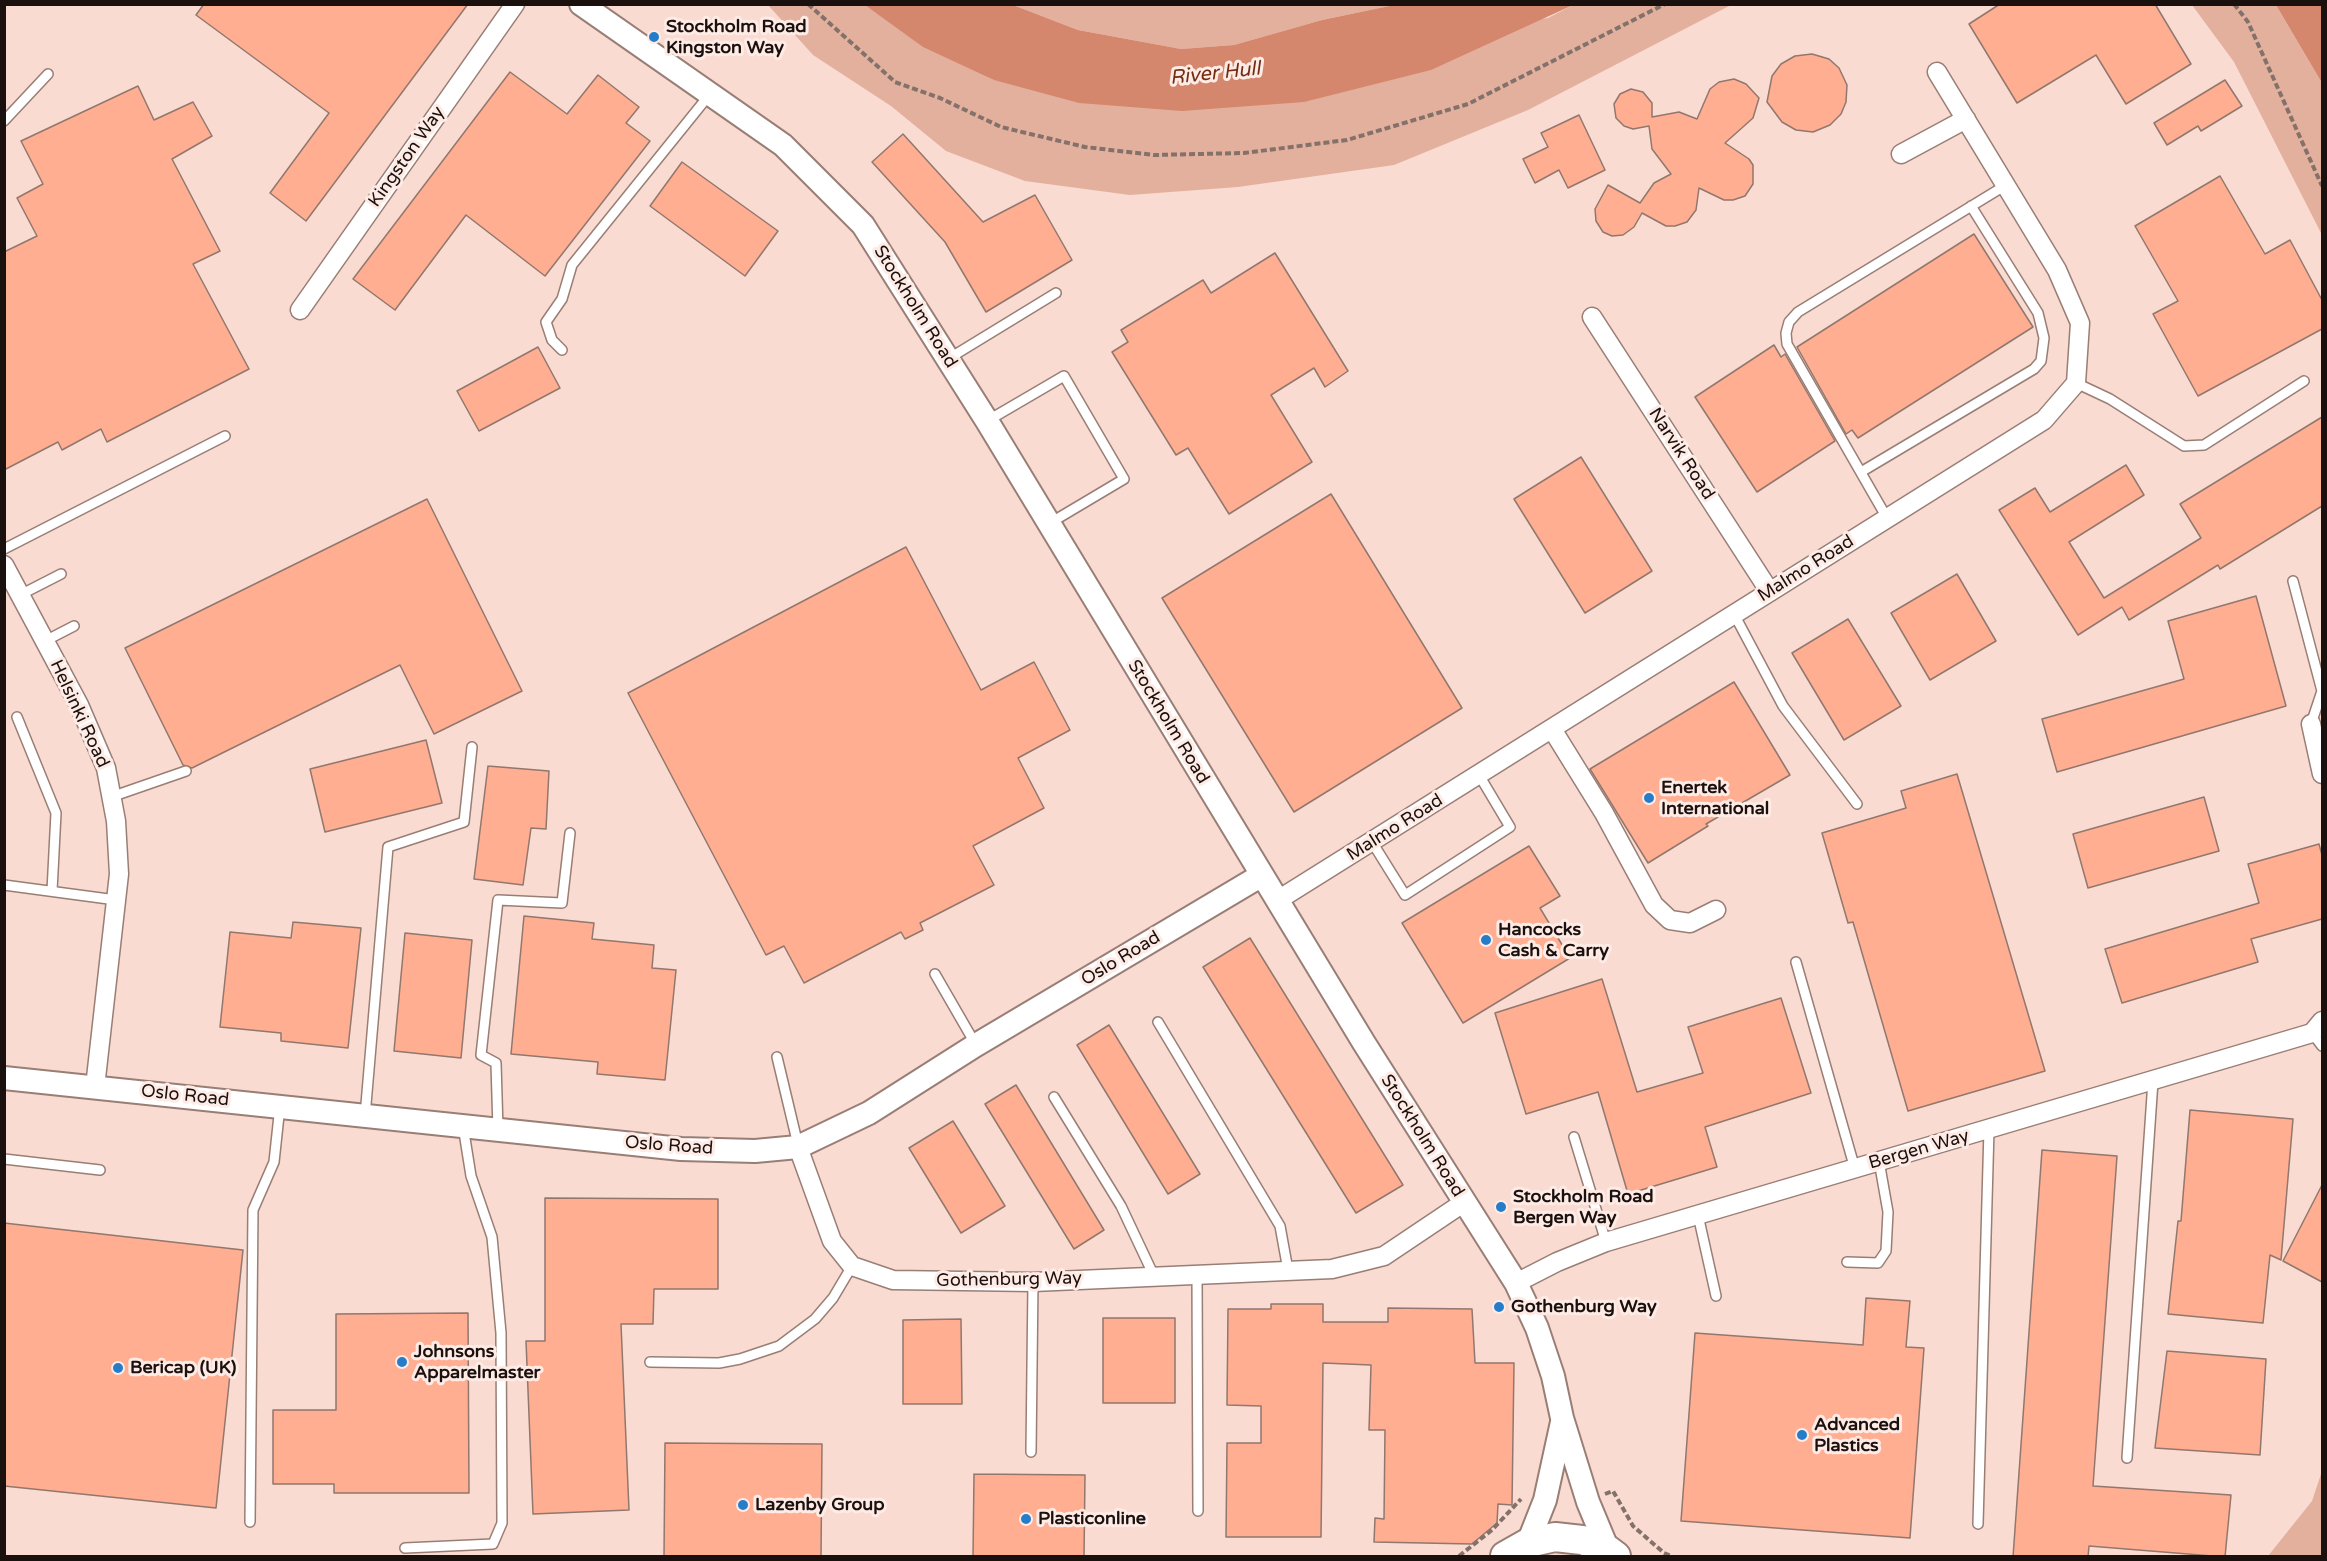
<!DOCTYPE html>
<html>
<head>
<meta charset="utf-8">
<style>
  body { margin:0 }
  #map { position:relative; width:2327px; height:1561px; overflow:hidden; background:#f9dbd1; font-family:"Varela Round",sans-serif }
  canvas { display:block }
  .frame { position:absolute; inset:0; border:6px solid #1a100d; pointer-events:none }
</style>
</head>
<body>
<div id="map">
<canvas width="2327" height="1561"></canvas>
<div class="frame"></div>
</div>
<script>
const ctx = document.querySelector('canvas').getContext('2d');
ctx.lineJoin = 'round';
function fillPath(path, color) {
  ctx.fillStyle = color;
  ctx.fill(path, 'evenodd');
}
function shape(rows) {
  const path = new Path2D();
  for (const r of rows) {
    path.moveTo(r[0], r[1]);
    for (let i = 2; i < r.length; i += 2) path.lineTo(r[i], r[i + 1]);
  }
  return path;
}
function strokePath(path, color, width, dash) {
  ctx.strokeStyle = color;
  ctx.lineWidth = width;
  ctx.lineCap = dash ? 'butt' : 'round';
  ctx.setLineDash(dash || []);
  ctx.stroke(path);
}
function write(font, color, halo, rows, align = 'center') {
  ctx.font = font + ' "Varela Round",sans-serif';
  ctx.lineWidth = 6;
  ctx.setLineDash([]);
  ctx.textBaseline = 'middle';
  ctx.strokeStyle = halo;
  ctx.fillStyle = color;
  for (const [text, x, y, turn = 0] of rows) {
    ctx.save();
    ctx.translate(x, y);
    ctx.rotate((+turn || 0) * Math.PI / 180);
    ctx.textAlign = isNaN(turn) ? turn : align;
    if (halo) ctx.strokeText(text, 0, 0);
    ctx.fillText(text, 0, 0);
    ctx.restore();
  }
}
const green = shape([
  [768,5,865,5,994,80,1548,18,1573,5,1731,5,1528,110,1394,165,1238,187,1130,195,1025,181,946,151,891,106,813,55],
  [1013,5,1394,5,1322,20,1234,45,1181,49,1078,30],
  [2192,5,2276,5,2322,83,2322,235,2234,62],
  [2322,1471,2322,1555,2268,1556,2312,1501]
]);
const water = shape([
  [865,5,1013,5,1078,30,1181,49,1234,45,1322,20,1394,5,1573,5,1431,70,1304,102,1182,111,1079,103,994,80,923,47],
  [2276,5,2322,5,2322,83]
]);
const building = shape([
  [204,4,468,4,306,221,270,193,329,113,196,15,204,4],
  [2000,4,2155,4,2191,64,2126,104,2096,55,2017,103,1969,24,2000,4],
  [1812,54,1829,59,1839,68,1847,85,1846,102,1841,114,1830,125,1813,132,1796,130,1782,122,1767,102,1772,76,1781,64,1795,56,1812,54],
  [510,72,567,114,598,75,639,107,626,123,650,141,545,276,466,215,395,310,353,279,510,72],
  [1734,79,1746,84,1759,98,1753,118,1725,143,1749,159,1753,165,1753,184,1745,196,1733,200,1724,200,1699,188,1696,210,1687,222,1675,226,1666,226,1642,213,1634,227,1623,235,1612,236,1603,232,1596,221,1595,209,1608,185,1640,203,1654,183,1671,174,1652,149,1649,126,1633,129,1624,126,1616,118,1614,104,1620,94,1631,89,1643,92,1652,103,1652,117,1679,112,1697,119,1710,89,1719,82,1734,79],
  [2225,80,2242,106,2201,131,2198,126,2167,145,2154,123,2225,80],
  [138,86,154,120,193,102,212,136,172,159,220,251,193,264,249,369,107,442,101,429,62,450,58,442,4,470,4,252,37,236,17,198,43,184,21,141,138,86],
  [1579,115,1605,170,1568,188,1559,170,1535,183,1523,159,1548,147,1541,133,1579,115],
  [903,134,983,222,1035,195,1072,260,986,312,945,242,872,162,903,134],
  [682,162,778,231,745,276,650,206,682,162],
  [2220,176,2265,254,2290,240,2322,300,2322,329,2198,396,2153,314,2178,301,2135,226,2220,176],
  [1974,234,2033,327,1858,438,1852,430,1846,434,1797,347,1974,234],
  [1275,253,1348,371,1325,387,1314,368,1271,395,1312,462,1229,514,1188,448,1176,455,1112,352,1128,342,1121,330,1203,280,1211,293,1275,253],
  [1774,345,1781,357,1785,354,1835,441,1757,492,1695,397,1774,345],
  [538,347,560,388,479,431,457,391,538,347],
  [2322,417,2322,506,2220,569,2218,565,2129,620,2122,607,2078,635,1999,510,2035,488,2050,512,2126,465,2144,495,2069,542,2104,598,2201,538,2180,504,2322,417],
  [1581,457,1652,571,1585,613,1514,499,1581,457],
  [1331,494,1462,708,1294,812,1162,598,1331,494],
  [427,499,522,691,434,734,400,665,192,768,183,765,125,648,427,499],
  [906,547,981,690,1034,662,1070,730,1018,758,1044,808,973,846,994,885,920,923,923,930,905,939,901,932,804,983,784,946,766,955,628,693,906,547],
  [1957,574,1996,641,1930,680,1891,613,1957,574],
  [2256,596,2286,706,2057,772,2042,719,2184,679,2168,621,2256,596],
  [1848,619,1901,706,1844,740,1792,653,1848,619],
  [1734,682,1790,775,1706,824,1708,826,1648,863,1590,769,1734,682],
  [426,740,442,803,325,832,310,769,426,740],
  [488,766,549,771,546,829,531,828,523,885,474,879,488,766],
  [1957,774,2045,1071,1908,1111,1853,922,1848,923,1822,833,1906,808,1901,791,1957,774],
  [2204,797,2219,851,2088,888,2073,834,2204,797],
  [2319,844,2322,855,2322,919,2251,939,2258,962,2122,1003,2105,949,2259,903,2248,864,2319,844],
  [1529,846,1560,896,1540,908,1570,958,1463,1023,1402,923,1529,846],
  [524,916,594,923,592,939,654,945,652,968,676,970,665,1080,597,1074,598,1062,511,1054,524,916],
  [293,922,361,928,348,1048,281,1041,281,1033,220,1027,230,932,291,938,293,922],
  [405,933,472,940,461,1058,394,1051,405,933],
  [1250,938,1403,1185,1356,1213,1203,967,1250,938],
  [1602,979,1637,1092,1703,1073,1688,1027,1781,998,1811,1093,1705,1127,1717,1167,1628,1194,1598,1092,1526,1114,1495,1013,1602,979],
  [1109,1025,1200,1174,1168,1194,1077,1045,1109,1025],
  [1016,1085,1104,1230,1074,1249,985,1104,1016,1085],
  [2190,1110,2293,1119,2281,1260,2270,1255,2263,1323,2168,1314,2178,1221,2181,1221,2190,1110],
  [953,1121,1005,1206,961,1233,909,1148,953,1121],
  [2042,1150,2117,1156,2093,1486,2231,1495,2225,1557,2089,1546,2088,1557,2013,1557,2042,1150],
  [2322,1185,2322,1282,2283,1261,2322,1185],
  [545,1198,718,1199,718,1289,654,1289,653,1324,621,1324,629,1510,533,1514,526,1341,545,1341,545,1198],
  [4,1223,243,1250,216,1508,4,1486,4,1223],
  [1866,1298,1910,1301,1906,1347,1924,1348,1910,1538,1681,1521,1695,1333,1863,1345,1866,1298],
  [1271,1304,1323,1304,1323,1322,1388,1322,1388,1308,1472,1309,1475,1363,1514,1363,1512,1505,1498,1504,1497,1523,1472,1544,1374,1542,1375,1518,1384,1519,1385,1430,1369,1430,1371,1365,1323,1363,1321,1537,1226,1537,1227,1443,1261,1443,1261,1406,1227,1405,1228,1309,1271,1309,1271,1304],
  [468,1313,469,1493,334,1493,334,1484,273,1484,273,1410,336,1410,336,1314,468,1313],
  [1103,1318,1175,1318,1175,1403,1103,1403,1103,1318],
  [961,1319,962,1404,903,1404,903,1320,961,1319],
  [2167,1351,2266,1359,2260,1455,2155,1448,2167,1351],
  [665,1443,822,1444,821,1557,664,1557,665,1443],
  [974,1474,1085,1475,1084,1557,973,1557,974,1474]
]);
const path = shape([
  [808,4,895,82,940,98,1001,127,1085,147,1154,155,1244,153,1347,140,1468,104,1665,4],
  [2234,4,2248,22,2322,186],
  [1605,1494,1613,1491,1633,1526,1664,1553,1671,1556],
  [1459,1556,1492,1530,1521,1499]
]);
const service = shape([
  [4,121,48,74],
  [562,350,552,340,546,322,562,299,572,265,710,94],
  [948,359,1056,293],
  [2076,383,2110,399,2184,446,2204,445,2304,381],
  [987,421,1064,376,1124,479,1050,523],
  [1861,472,2034,369,2041,361,2044,338,2038,313,1971,206],
  [1887,518,1787,344,1786,333,1789,322,1798,312,2006,185],
  [4,549,225,436],
  [2293,581,2322,691],
  [20,595,61,574],
  [1734,614,1783,706,1857,804],
  [45,641,74,626],
  [17,717,56,813,52,891],
  [2311,724,2322,691],
  [111,797,186,771],
  [1372,842,1405,895,1510,827,1479,775],
  [4,885,116,900],
  [1796,962,1855,1169],
  [935,974,976,1045],
  [1158,1022,1280,1226,1288,1270],
  [2312,1033,2322,1046],
  [777,1057,798,1145],
  [1054,1097,1121,1206,1154,1276],
  [365,1116,388,847,464,822,472,747],
  [498,1130,496,1063,481,1055,498,900,562,903,570,833],
  [1574,1137,1606,1242],
  [4,1159,100,1170],
  [1698,1215,1716,1296],
  [1847,1262,1878,1263,1886,1251,1888,1212,1879,1161],
  [1197,1274,1198,1511],
  [650,1362,719,1363,740,1359,779,1346,815,1319,833,1298,852,1266],
  [1031,1452,1033,1282],
  [2127,1458,2153,1081],
  [250,1522,253,1210,274,1162,280,1106],
  [1978,1524,1989,1129],
  [405,1548,493,1544,502,1523,501,1333,492,1237,471,1176,463,1126]
]);
const minor = shape([
  [1901,154,1966,119],
  [300,310,515,4],
  [1592,317,1770,592],
  [4,565,79,705,106,768,116,821,119,874,95,1087],
  [2311,724,2322,774],
  [1552,729,1604,813,1654,905,1670,920,1690,923,1716,910],
  [1278,900,2044,420,2076,383,2080,323,2057,270,1937,72],
  [798,1147,832,1241,852,1266,893,1280,1033,1282,1332,1269,1384,1256,1463,1203],
  [1516,1283,1557,1262,1606,1242,2312,1033,2322,1021]
]);
const tertiary = shape([
  [581,4,783,145,863,225,987,421,1364,1043,1516,1283,1537,1328,1553,1376,1562,1418,1588,1502,1608,1550],
  [4,1078,681,1149,755,1151,798,1147,869,1113,976,1045,1262,875],
  [1528,1543,1545,1500,1562,1422]
]);
const trunk = shape([
  [1505,1556,1528,1543,1555,1537,1582,1540,1608,1550,1616,1556]
]);
const markers = [
  [654,37,6,"#257dca"],
  [1649,798,6,"#257dca"],
  [1486,940,6,"#257dca"],
  [1501,1207,6,"#257dca"],
  [1499,1307,6,"#257dca"],
  [402,1362,6,"#257dca"],
  [118,1368,6,"#257dca"],
  [1802,1435,6,"#257dca"],
  [743,1505,6,"#257dca"],
  [1026,1519,6,"#257dca"]
];
const poiNames = [
  ["Stockholm Road",666,27],
  ["Kingston Way",666,48],
  ["Enertek",1661,788],
  ["International",1661,809],
  ["Hancocks",1498,930],
  ["Cash & Carry",1498,951],
  ["Stockholm Road",1513,1197],
  ["Bergen Way",1513,1218],
  ["Gothenburg Way",1511,1307],
  ["Johnsons",414,1352],
  ["Apparelmaster",414,1373],
  ["Bericap (UK)",130,1368],
  ["Advanced",1814,1425],
  ["Plastics",1814,1446],
  ["Lazenby Group",755,1505],
  ["Plasticonline",1038,1519]
];
const streetNames = [
  ["Kingston Way",407,157,-55],
  ["Stockholm Road",915,307,58],
  ["Narvik Road",1681,454,57],
  ["Malmo Road",1806,569,-32],
  ["Helsinki Road",79,714,65],
  ["Stockholm Road",1168,722,59],
  ["Malmo Road",1395,828,-32],
  ["Oslo Road",1121,959,-31],
  ["Oslo Road",185,1096,6],
  ["Stockholm Road",1422,1136,58],
  ["Oslo Road",669,1146,4],
  ["Bergen Way",1919,1150,-16],
  ["Gothenburg Way",1009,1280,-1]
];
const waterNames = [
  ["River Hull",1215,74,-6]
];
fillPath(green, '#e3b09e');
fillPath(water, '#d4876c');
fillPath(building, '#ffae92');
strokePath(building, '#91776d', 1.5);
strokePath(service, '#997e75', 12);
strokePath(minor, '#997e75', 21);
strokePath(tertiary, '#997e75', 26);
strokePath(trunk, '#997e75', 32);
strokePath(path, '#84716a', 4, [6, 3]);
strokePath(service, '#fff', 9);
strokePath(minor, '#fff', 18);
strokePath(tertiary, '#fff', 22);
strokePath(trunk, '#fff', 28);
for (const [x, y, r, color] of markers) {
  const dot = new Path2D();
  dot.arc(x, y, r, 0, 2 * Math.PI);
  ctx.fillStyle = color;
  ctx.fill(dot);
  strokePath(dot, '#feebe5', 2);
}
write('bold 18px', '#1a100d', '#feebe5', poiNames, 'left');
write('18px', '#1a100d', '#feebe5', streetNames);
write('italic 20px', '#722c11', '#feebe5', waterNames);
</script>
</body>
</html>
